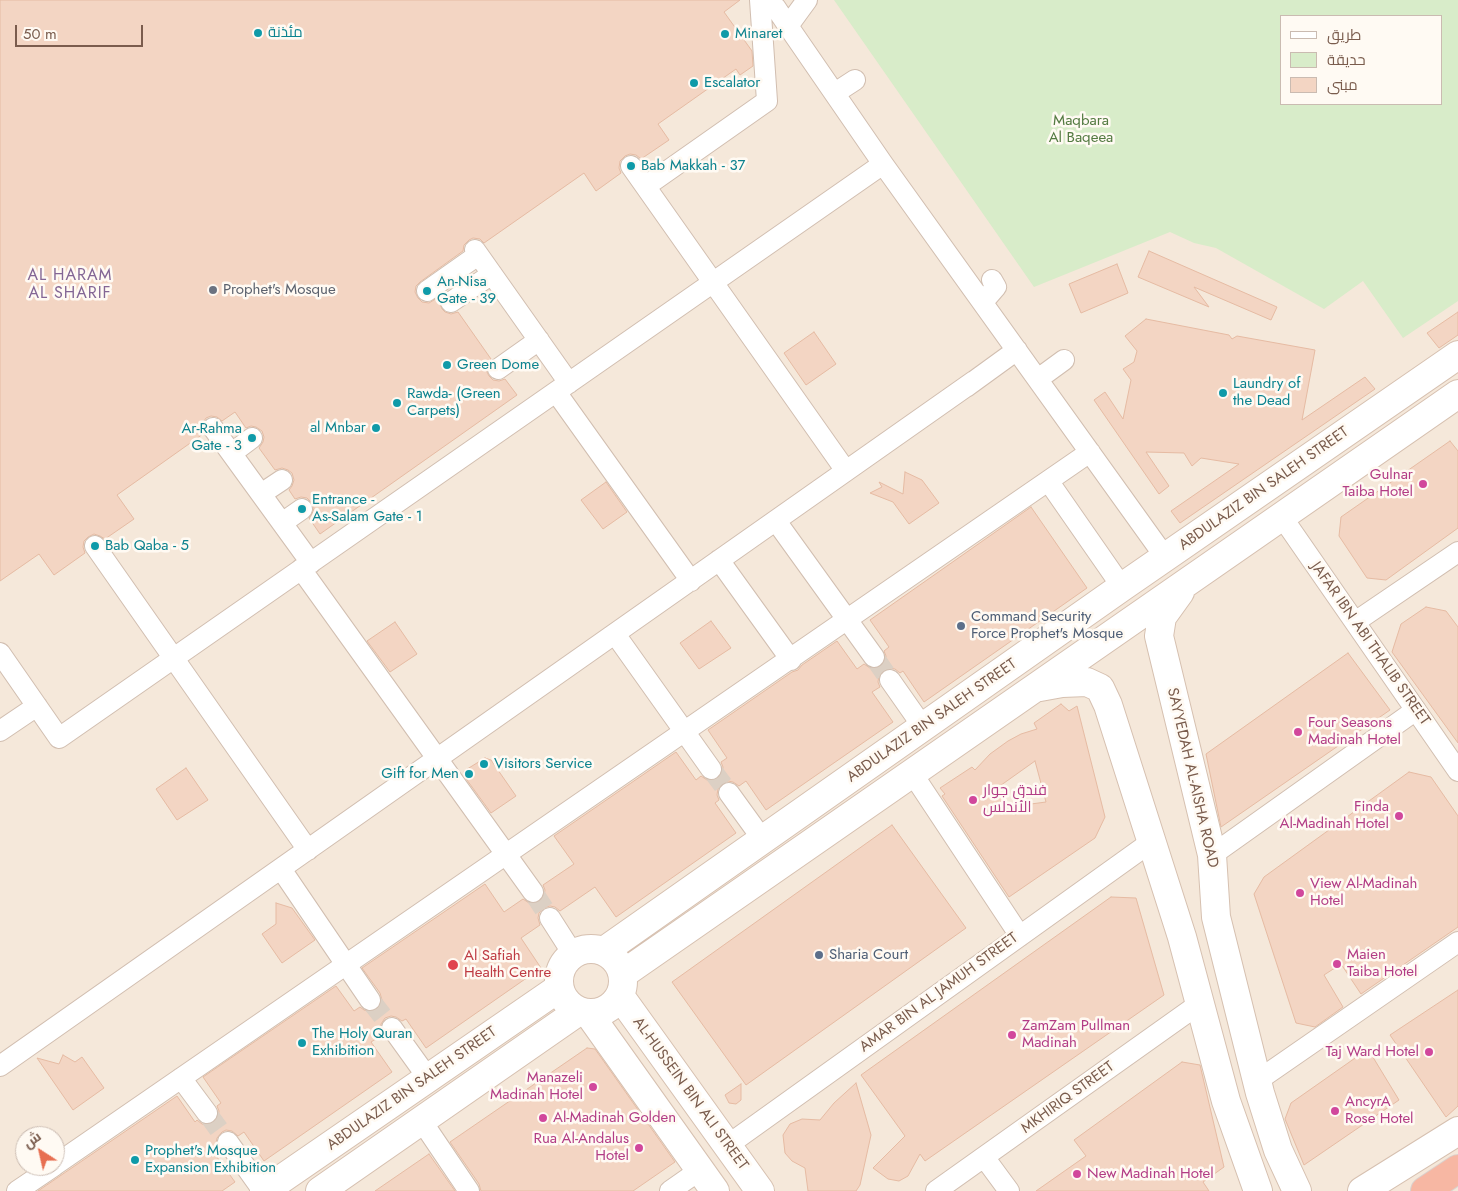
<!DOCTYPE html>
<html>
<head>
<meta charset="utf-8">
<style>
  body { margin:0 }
  #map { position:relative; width:1458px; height:1191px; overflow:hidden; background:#fdf6ec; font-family:Jost,Cairo,sans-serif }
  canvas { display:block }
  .legend { position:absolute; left:1280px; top:15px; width:162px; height:90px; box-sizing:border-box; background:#fffaf3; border:1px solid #cabbb1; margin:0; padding:6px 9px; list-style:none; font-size:15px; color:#7a5c4d }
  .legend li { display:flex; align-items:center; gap:10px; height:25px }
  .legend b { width:25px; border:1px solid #cabbb1 }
  .north { position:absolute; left:15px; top:1126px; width:50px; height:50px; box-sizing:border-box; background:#fffaf3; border:1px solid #cabbb1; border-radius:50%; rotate:325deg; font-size:14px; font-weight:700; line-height:20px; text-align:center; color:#7a5c4d }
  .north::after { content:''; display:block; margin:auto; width:18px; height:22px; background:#e76f51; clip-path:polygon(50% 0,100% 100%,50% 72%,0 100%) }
  .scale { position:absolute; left:15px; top:25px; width:128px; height:22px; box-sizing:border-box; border:2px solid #7a5c4d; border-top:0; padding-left:6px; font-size:15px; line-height:18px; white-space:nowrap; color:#7a5c4d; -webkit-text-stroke:4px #fffaf3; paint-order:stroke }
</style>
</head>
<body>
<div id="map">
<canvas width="1458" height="1191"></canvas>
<ul class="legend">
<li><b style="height:6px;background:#fff"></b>طريق</li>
<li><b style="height:14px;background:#d8ecc9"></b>حديقة</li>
<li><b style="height:14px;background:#f3d5c3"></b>مبنى</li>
</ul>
<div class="north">ش</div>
<div class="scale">50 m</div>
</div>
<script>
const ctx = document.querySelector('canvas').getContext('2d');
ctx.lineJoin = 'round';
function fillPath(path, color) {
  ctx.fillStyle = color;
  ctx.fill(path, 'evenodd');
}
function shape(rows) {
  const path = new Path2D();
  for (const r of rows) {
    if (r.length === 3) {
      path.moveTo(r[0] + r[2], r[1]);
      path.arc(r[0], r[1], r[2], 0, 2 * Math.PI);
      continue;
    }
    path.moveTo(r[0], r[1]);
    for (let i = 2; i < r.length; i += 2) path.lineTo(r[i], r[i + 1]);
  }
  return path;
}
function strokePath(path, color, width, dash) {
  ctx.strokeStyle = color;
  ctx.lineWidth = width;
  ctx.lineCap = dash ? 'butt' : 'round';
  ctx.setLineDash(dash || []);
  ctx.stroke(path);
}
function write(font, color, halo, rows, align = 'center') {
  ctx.font = font + ' Jost,Cairo,sans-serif';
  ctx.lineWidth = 5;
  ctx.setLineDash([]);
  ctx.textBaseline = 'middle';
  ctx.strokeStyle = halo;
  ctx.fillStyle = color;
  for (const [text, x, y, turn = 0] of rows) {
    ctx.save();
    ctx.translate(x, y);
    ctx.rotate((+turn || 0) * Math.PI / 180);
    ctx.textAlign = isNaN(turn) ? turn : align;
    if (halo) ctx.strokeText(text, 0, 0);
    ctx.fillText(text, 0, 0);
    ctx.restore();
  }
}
const residential = shape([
  [0,0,1458,0,1458,1191,0,1191],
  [1282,16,1442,16,1442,104,1282,104],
  [25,1136,55,1136,55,1166,25,1166]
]);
const green = shape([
  [834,0,1458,0,1458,301,1403,338,1363,281,1324,309,1216,248,1194,243,1170,232,1034,287],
  [1282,16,1442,16,1442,104,1282,104]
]);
const building = shape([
  [0,0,740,0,724,12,752,51,753,66,740,75,736,69,658,124,669,140,641,159,636,155,630,154,625,156,620,161,619,168,621,173,596,191,584,173,484,243,480,239,473,238,469,240,464,245,463,251,420,282,416,286,415,292,418,298,422,302,429,303,442,295,439,302,442,309,445,312,451,314,458,312,491,359,487,364,486,370,489,376,493,380,499,381,505,379,517,395,320,534,309,518,312,514,314,508,311,502,307,498,301,497,295,499,289,490,292,486,294,480,292,473,288,470,282,468,275,470,259,448,263,442,264,437,262,431,256,427,251,426,246,428,235,412,222,421,217,417,211,416,206,418,202,424,201,429,203,434,117,495,134,519,105,539,100,536,94,534,88,537,84,541,83,547,85,553,54,575,39,554,0,581,0,0],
  [1149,251,1277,307,1271,320,1194,287,1209,307,1138,277,1149,251],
  [1117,264,1128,293,1081,313,1069,284,1117,264],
  [1458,312,1458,335,1439,348,1427,333,1458,312],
  [1146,319,1229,335,1232,339,1237,336,1315,350,1302,420,1365,377,1375,389,1180,523,1171,511,1239,464,1201,458,1192,466,1184,453,1146,452,1169,486,1159,494,1094,400,1105,392,1123,419,1131,380,1123,369,1134,362,1137,351,1125,336,1146,319],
  [814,332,836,364,806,385,784,353,814,332],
  [1450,441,1458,451,1458,528,1386,580,1367,578,1339,536,1341,517,1450,441],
  [905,472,922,480,939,503,909,524,893,502,870,493,882,487,879,482,903,494,905,472],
  [606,482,627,512,603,529,581,500,606,482],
  [1031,507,1087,588,924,702,903,671,900,673,895,669,889,668,884,670,879,675,878,682,880,687,872,692,893,722,766,810,746,781,739,786,733,782,728,781,722,783,718,789,717,795,719,800,715,803,736,833,616,917,595,887,560,911,555,907,550,906,543,908,539,913,538,918,540,925,521,938,541,968,426,1048,406,1019,402,1021,396,1017,391,1016,385,1018,381,1024,380,1030,382,1035,371,1042,392,1072,264,1161,244,1132,238,1136,232,1131,226,1130,222,1132,217,1138,216,1144,219,1149,214,1153,235,1182,222,1191,38,1191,177,1096,195,1122,197,1120,202,1124,208,1125,214,1123,218,1117,219,1111,217,1106,221,1103,203,1077,336,986,354,1011,360,1007,364,1010,370,1012,377,1010,381,1005,382,1000,380,993,362,968,485,884,504,912,523,899,529,903,534,904,540,902,544,896,545,890,543,885,574,864,554,836,676,752,696,780,701,776,707,780,713,781,717,779,722,773,723,767,721,762,727,758,708,730,792,672,798,670,802,665,837,641,857,669,864,664,870,668,875,669,881,667,885,661,886,656,884,651,889,647,870,620,1031,507],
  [1426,607,1446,611,1458,627,1458,743,1392,652,1401,624,1426,607],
  [711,621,731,648,699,669,680,643,711,621],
  [395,622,417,654,390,672,367,641,395,622],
  [1348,653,1390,710,1221,827,1206,754,1348,653],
  [1061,704,1069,711,1077,706,1105,817,1095,838,1009,897,942,796,945,794,940,788,972,767,975,770,990,754,1008,741,1021,734,1037,729,1034,723,1061,704],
  [1035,761,1046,802,1031,804,1015,815,997,788,1035,761],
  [485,758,491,760,516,796,491,813,464,776,464,771,485,758],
  [186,768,208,800,177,820,156,789,186,768],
  [1409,772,1431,777,1458,816,1458,927,1361,994,1341,964,1324,975,1343,1007,1315,1027,1296,1023,1254,894,1264,877,1409,772],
  [892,825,966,928,746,1085,672,982,892,825],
  [1111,897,1136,898,1164,995,925,1161,920,1154,908,1176,899,1181,888,1179,873,1168,905,1136,861,1075,1111,897],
  [276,903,292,908,315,940,282,963,262,934,276,924,276,903],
  [1458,990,1458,1106,1446,1117,1390,1035,1458,990],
  [587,1048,595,1049,675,1162,633,1191,481,1191,479,1184,450,1142,587,1048],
  [1368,1049,1399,1100,1304,1165,1285,1119,1291,1103,1368,1049],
  [63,1055,75,1062,82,1057,104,1088,73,1110,37,1058,59,1064,63,1055],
  [1182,1062,1200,1065,1224,1167,1203,1182,1209,1191,1036,1191,1086,1156,1074,1140,1182,1062],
  [856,1083,871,1135,860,1185,856,1191,808,1191,805,1168,792,1161,785,1153,783,1135,790,1124,802,1119,820,1120,834,1103,856,1083],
  [741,1084,741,1100,736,1104,729,1103,725,1095,741,1084],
  [429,1154,455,1191,375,1191,429,1154]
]);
const streetTunnel = shape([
  [874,657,890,680],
  [711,769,729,793],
  [533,892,550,918],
  [370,1000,392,1028],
  [207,1113,228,1142]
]);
const street = shape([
  [807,0,788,26,883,164,1165,557],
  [761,8,776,8,788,26],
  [835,93,855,80],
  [631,166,846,471],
  [646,186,767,101,760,0],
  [475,250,569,383],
  [427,291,478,255],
  [451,302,492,274],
  [983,302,996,287,992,280],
  [498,369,539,340],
  [1038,379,1064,360],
  [966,387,1017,350],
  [556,392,691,581],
  [213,428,311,563],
  [232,453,252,438],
  [1049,482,1122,587],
  [261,494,282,480],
  [1282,517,1458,771],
  [776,521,874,657],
  [282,523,302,509],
  [95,546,308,850],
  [719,560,791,660],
  [301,569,533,892],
  [1355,622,1458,552],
  [615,634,711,769],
  [0,653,59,738,883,164],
  [890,680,923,727],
  [0,731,37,706],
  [912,773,1020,936],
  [729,793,763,840],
  [1212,855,1416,710],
  [281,869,370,1000],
  [550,918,573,954],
  [392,1028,428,1078],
  [0,1066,974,381,966,387],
  [181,1078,207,1113],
  [1257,1081,1458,942],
  [421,1120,469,1191],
  [228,1142,263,1191],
  [728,1145,1151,842],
  [984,1157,1009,1191],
  [55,1165,1090,452],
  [17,1191,54,1166],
  [670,1191,700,1170],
  [936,1191,1199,1004]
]);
const secondary = shape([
  [1180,592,1162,617,1159,636,1212,855,1216,917,1260,1093,1278,1150,1297,1191],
  [1040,687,1062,683,1087,682,1100,688,1108,705,1182,937,1226,1101,1258,1191],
  [591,981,32],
  [604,951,1122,587,1458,355],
  [623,974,1458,394],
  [620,996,760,1191],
  [589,1014,715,1191],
  [264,1191,559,988],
  [320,1191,579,1011],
  [1362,1191,1458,1131]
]);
const highway = shape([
  [1425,1191,1458,1169]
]);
const markers = [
  [258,33,5,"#0f9aa8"],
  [725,34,5,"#0f9aa8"],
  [694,83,5,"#0f9aa8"],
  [631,166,5,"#0f9aa8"],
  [213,290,5,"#6b7280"],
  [427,291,5,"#0f9aa8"],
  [447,365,5,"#0f9aa8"],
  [1223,393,5,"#0f9aa8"],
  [397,403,5,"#0f9aa8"],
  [376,428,5,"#0f9aa8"],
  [252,438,5,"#0f9aa8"],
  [1423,484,5,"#d1479c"],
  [302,509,5,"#0f9aa8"],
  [95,546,5,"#0f9aa8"],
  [961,626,5,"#5c6f8a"],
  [1298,732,5,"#d1479c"],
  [484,764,5,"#0f9aa8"],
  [469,774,5,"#0f9aa8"],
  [973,800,5,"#d1479c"],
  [1399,816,5,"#d1479c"],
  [1300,893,5,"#d1479c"],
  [819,955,5,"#5c6f8a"],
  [1337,964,5,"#d1479c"],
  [453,965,6,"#e0444e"],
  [1012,1035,5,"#d1479c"],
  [302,1043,5,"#0f9aa8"],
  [1429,1052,5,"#d1479c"],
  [593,1087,5,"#d1479c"],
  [1335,1111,5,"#d1479c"],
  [543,1118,5,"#d1479c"],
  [639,1148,5,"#d1479c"],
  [135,1160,5,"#0f9aa8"],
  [1077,1174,5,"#d1479c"]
];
const cultureNames = [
  ["مئذنة",268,33],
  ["Minaret",735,34],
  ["Escalator",704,83],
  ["Bab Makkah - 37",641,166],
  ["An-Nisa",437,282],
  ["Gate - 39",437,299],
  ["Green Dome",457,365],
  ["Laundry of",1233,384],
  ["the Dead",1233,401],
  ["Rawda- (Green",407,394],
  ["Carpets)",407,411],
  ["al Mnbar",366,428,"right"],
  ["Ar-Rahma",242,429,"right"],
  ["Gate - 3",242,446,"right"],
  ["Entrance -",312,500],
  ["As-Salam Gate - 1",312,517],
  ["Bab Qaba - 5",105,546],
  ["Visitors Service",494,764],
  ["Gift for Men",459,774,"right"],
  ["The Holy Quran",312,1034],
  ["Exhibition",312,1051],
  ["Prophet's Mosque",145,1151],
  ["Expansion Exhibition",145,1168]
];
const parkNames = [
  ["Maqbara",1081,121],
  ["Al Baqeea",1081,138]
];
const worshipNames = [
  ["Prophet's Mosque",223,290]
];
const hotelNames = [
  ["Gulnar",1413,475,"right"],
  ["Taiba Hotel",1413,492,"right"],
  ["Four Seasons",1308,723],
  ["Madinah Hotel",1308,740],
  ["فندق جوار",983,791],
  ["الأندلس",983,808],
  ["Finda",1389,807,"right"],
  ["Al-Madinah Hotel",1389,824,"right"],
  ["View Al-Madinah",1310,884],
  ["Hotel",1310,901],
  ["Maien",1347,955],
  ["Taiba Hotel",1347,972],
  ["ZamZam Pullman",1022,1026],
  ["Madinah",1022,1043],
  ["Taj Ward Hotel",1419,1052,"right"],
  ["Manazeli",583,1078,"right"],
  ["Madinah Hotel",583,1095,"right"],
  ["AncyrA",1345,1102],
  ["Rose Hotel",1345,1119],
  ["Al-Madinah Golden",553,1118],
  ["Rua Al-Andalus",629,1139,"right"],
  ["Hotel",629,1156,"right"],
  ["New Madinah Hotel",1087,1174]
];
const streetNames = [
  ["ABDULAZIZ BIN SALEH STREET",1264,489,-35],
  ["JAFAR IBN ABI THALIB STREET",1370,644,55],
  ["ABDULAZIZ BIN SALEH STREET",932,721,-35],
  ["SAYYEDAH AL-AISHA ROAD",1192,778,77],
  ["AMAR BIN AL JAMUH STREET",939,993,-36],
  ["ABDULAZIZ BIN SALEH STREET",412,1089,-35],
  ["AL-HUSSEIN BIN ALI STREET",690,1094,54],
  ["MKHIRIQ STREET",1068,1098,-36]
];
const serviceNames = [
  ["Command Security",971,617],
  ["Force Prophet's Mosque",971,634],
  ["Sharia Court",829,955]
];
const healthNames = [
  ["Al Safiah",464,956],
  ["Health Centre",464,973]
];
const neighbourhoodNames = [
  ["AL HARAM",70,276],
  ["AL SHARIF",70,294]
];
fillPath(residential, '#f5e8da');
fillPath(green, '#d8ecc9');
fillPath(building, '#f3d5c3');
strokePath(building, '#e6bba3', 1);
strokePath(streetTunnel, '#dcd0c4', 20, [20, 10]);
strokePath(street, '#d1beb0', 22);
strokePath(secondary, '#d6c0b0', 30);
strokePath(highway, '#dad1cd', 30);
strokePath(street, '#fff', 20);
strokePath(secondary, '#fff', 28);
strokePath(highway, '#f7b7a3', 28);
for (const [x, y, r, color] of markers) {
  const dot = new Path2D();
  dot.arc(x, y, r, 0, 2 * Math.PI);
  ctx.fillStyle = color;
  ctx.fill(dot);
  strokePath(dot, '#fffaf3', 2);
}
write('15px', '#0d838f', '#fffaf3', cultureNames, 'left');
write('15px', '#537a41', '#fffaf3', parkNames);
write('15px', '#5b616d', '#fffaf3', worshipNames, 'left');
write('15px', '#b23c85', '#fffaf3', hotelNames, 'left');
write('15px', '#7a5c4d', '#fffaf3', streetNames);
write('15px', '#4e5e75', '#fffaf3', serviceNames, 'left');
write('15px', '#be3a42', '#fffaf3', healthNames, 'left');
ctx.letterSpacing = '1px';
write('16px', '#846695', '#fffaf3', neighbourhoodNames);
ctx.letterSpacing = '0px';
</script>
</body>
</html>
